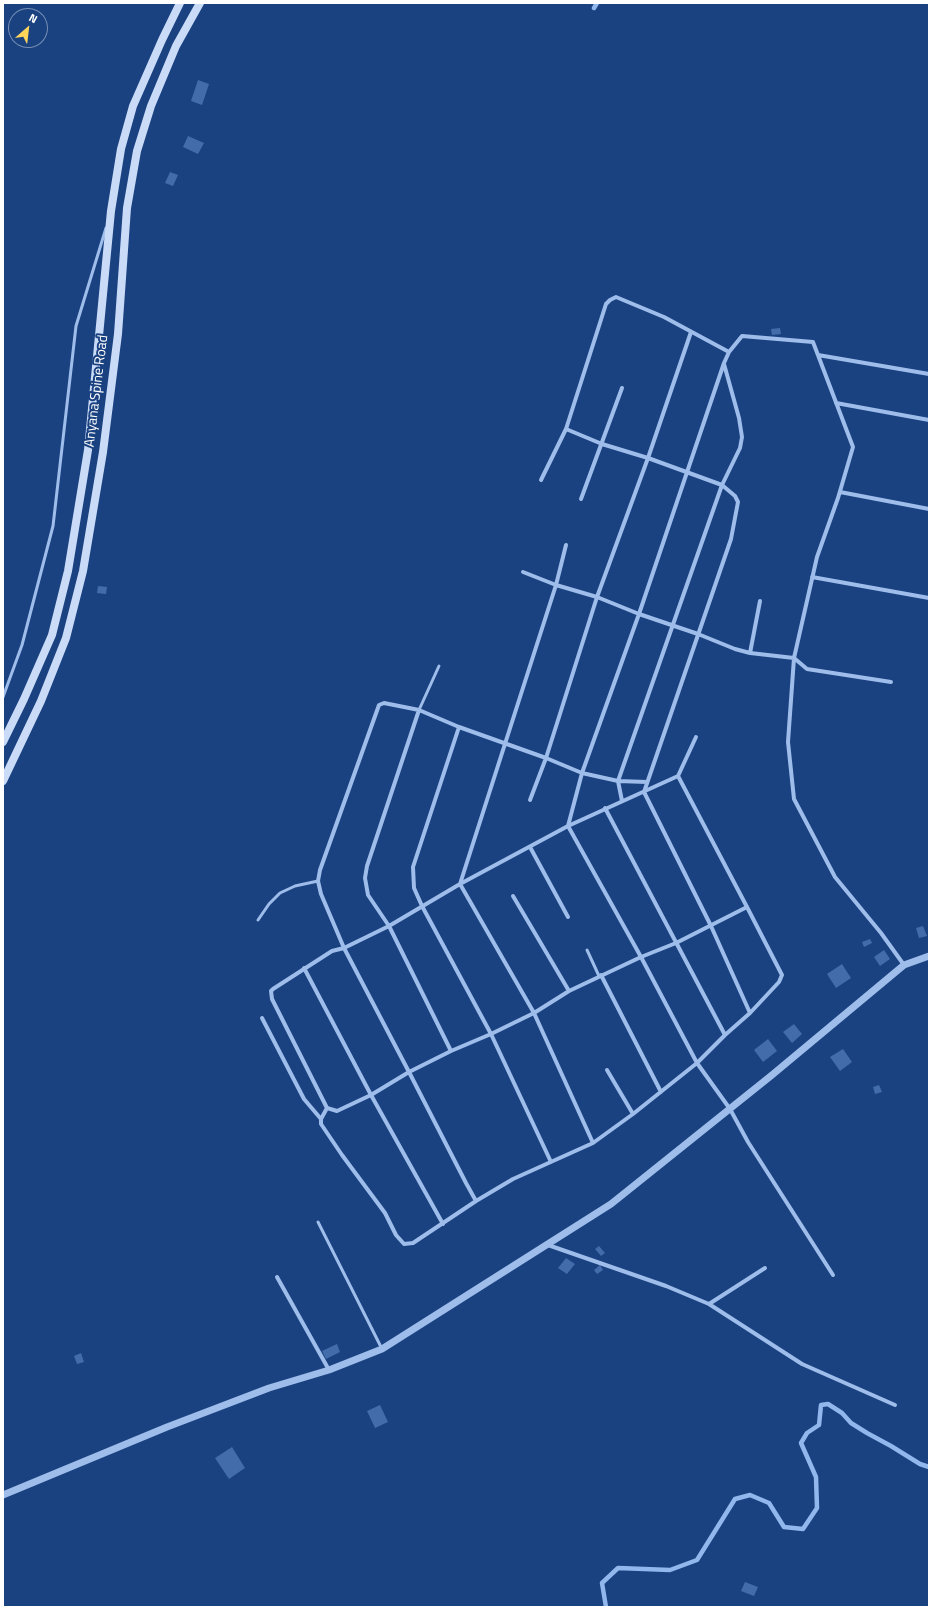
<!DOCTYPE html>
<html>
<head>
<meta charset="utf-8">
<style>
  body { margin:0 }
  #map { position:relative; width:932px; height:1610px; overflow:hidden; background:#1a4281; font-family:"Titillium Web",sans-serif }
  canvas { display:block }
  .frame { position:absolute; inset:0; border:4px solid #fff; pointer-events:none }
  .north { position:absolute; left:8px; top:8px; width:40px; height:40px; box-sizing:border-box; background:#1a4281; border:1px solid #768eb3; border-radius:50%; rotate:28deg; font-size:11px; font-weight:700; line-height:16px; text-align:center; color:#fff }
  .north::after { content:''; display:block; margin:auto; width:14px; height:18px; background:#fcd55a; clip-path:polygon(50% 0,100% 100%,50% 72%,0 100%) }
</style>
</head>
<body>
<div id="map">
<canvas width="932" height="1610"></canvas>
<div class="frame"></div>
<div class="north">N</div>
</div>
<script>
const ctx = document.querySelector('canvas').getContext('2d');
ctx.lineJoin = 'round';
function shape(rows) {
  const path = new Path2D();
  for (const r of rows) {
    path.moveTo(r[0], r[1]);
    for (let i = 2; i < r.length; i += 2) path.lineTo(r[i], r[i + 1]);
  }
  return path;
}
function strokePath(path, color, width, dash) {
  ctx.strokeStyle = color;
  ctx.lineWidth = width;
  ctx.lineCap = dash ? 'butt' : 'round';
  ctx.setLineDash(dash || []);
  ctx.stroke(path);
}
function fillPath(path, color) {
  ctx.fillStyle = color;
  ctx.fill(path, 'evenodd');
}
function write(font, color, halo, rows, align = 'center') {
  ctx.font = font + ' "Titillium Web",sans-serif';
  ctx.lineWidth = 4;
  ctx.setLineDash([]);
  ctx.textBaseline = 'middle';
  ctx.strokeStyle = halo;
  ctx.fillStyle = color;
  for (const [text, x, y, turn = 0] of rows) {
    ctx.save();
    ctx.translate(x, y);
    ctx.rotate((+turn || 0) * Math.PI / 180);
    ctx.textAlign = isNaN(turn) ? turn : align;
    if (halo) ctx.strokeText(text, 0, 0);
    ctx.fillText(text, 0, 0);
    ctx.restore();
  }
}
const stream = shape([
  [594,8,597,3],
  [606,1607,602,1583,618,1568,670,1570,697,1560,735,1499,750,1495,769,1503,784,1527,803,1529,817,1508,816,1477,801,1443,807,1433,819,1425,821,1405,828,1404,842,1413,851,1423,867,1433,891,1446,920,1464,929,1467]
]);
const building = shape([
  [198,80,209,84,202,105,191,101],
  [188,136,204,143,198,154,183,147],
  [170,172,178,175,173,186,165,183],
  [780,328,781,334,772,335,771,329],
  [98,586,107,587,106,594,97,593],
  [923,926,927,936,919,938,916,928],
  [870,939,872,943,864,947,862,942],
  [884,950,890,959,880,966,874,957],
  [842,964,851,978,836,988,827,974],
  [794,1024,802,1034,792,1043,783,1032],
  [768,1039,777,1051,763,1062,754,1050],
  [843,1049,852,1062,840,1071,830,1057],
  [879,1085,882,1092,875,1094,873,1087],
  [599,1246,605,1253,601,1256,595,1249],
  [566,1258,575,1264,567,1274,558,1268],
  [600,1265,603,1270,597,1274,594,1270],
  [337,1344,340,1352,326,1359,322,1351],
  [81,1353,84,1362,77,1364,74,1356],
  [380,1405,388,1422,375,1428,367,1411],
  [232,1447,245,1468,229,1479,215,1458],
  [745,1582,758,1587,754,1596,741,1591]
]);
const service = shape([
  [3,697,22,645,53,526,76,326,106,228],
  [419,710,439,666],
  [258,920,269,904,280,893,295,886,318,881],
  [587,950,599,976],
  [318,1222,382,1349]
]);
const minor = shape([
  [818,355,929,374],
  [836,403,929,420],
  [566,429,602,444,648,458,722,485,735,496,738,502,731,539,644,792,711,926,750,1013],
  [541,480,566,429,606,304,610,300,616,297,664,317,729,352],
  [840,492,929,509],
  [581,499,622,388],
  [566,545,556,585,460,884,534,1013,593,1143],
  [523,572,556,585,597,597,639,614,698,634,735,649,750,653,794,658,807,669,891,682],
  [812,577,929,598],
  [750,653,760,601],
  [419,710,367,866,365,878,368,895,389,926,451,1051],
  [459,727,413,867,414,888,422,906,491,1034,551,1162],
  [696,737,678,776,747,907,782,975,779,982,750,1013,725,1035,697,1063,633,1114,593,1143,513,1179,476,1201,466,1183,409,1072,344,948,332,951,273,989,271,991,272,999,327,1108,337,1111,371,1095,409,1072,451,1051,491,1034,534,1013,569,991,641,957,676,943,747,907],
  [647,782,618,781,582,773,546,758,459,727,419,710,384,703,379,705,320,870,318,881,321,894,344,948,389,926,460,884,568,826,678,776],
  [530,800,546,758,597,597,648,458,691,332],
  [622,801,618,781,722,485,740,448,742,437,739,418,724,364],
  [605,808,725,1035],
  [530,847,568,917],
  [513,896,569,991],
  [304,968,371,1095,443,1224],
  [601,975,661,1092],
  [262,1018,304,1099,321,1119],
  [607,1070,633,1114],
  [327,1108,321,1119,321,1124,342,1155,385,1213,396,1235,404,1244,413,1243,476,1201],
  [548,1245,666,1286,709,1304,802,1364,895,1405],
  [833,1275,748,1142,730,1109,697,1063,641,957,568,826,582,773,639,614,724,363,729,352,742,336,813,342,853,447,838,498,817,557,794,658,788,742,794,799,835,877,881,933,904,965],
  [277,1277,329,1370],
  [709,1304,765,1268]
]);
const tertiary = shape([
  [3,1495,167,1427,269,1388,329,1370,382,1349,611,1204,772,1075,904,965,929,956]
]);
const secondary = shape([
  [3,742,24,699,52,635,68,571,88,450,111,211,121,149,133,106,162,40,180,3],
  [3,781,41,701,66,638,83,571,103,452,118,334,127,208,137,151,151,106,176,46,200,3]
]);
const streetNames = [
  ["Anyana Spine Road",97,391,-83]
];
strokePath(stream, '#91b7ed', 4.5);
fillPath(building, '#436cab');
strokePath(service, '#9ebdea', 3);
strokePath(minor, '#9ebdea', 4);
strokePath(tertiary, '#9ebdea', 7);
strokePath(secondary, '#cadbf8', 8);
write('14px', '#fff', '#1a4281', streetNames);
</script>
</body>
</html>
